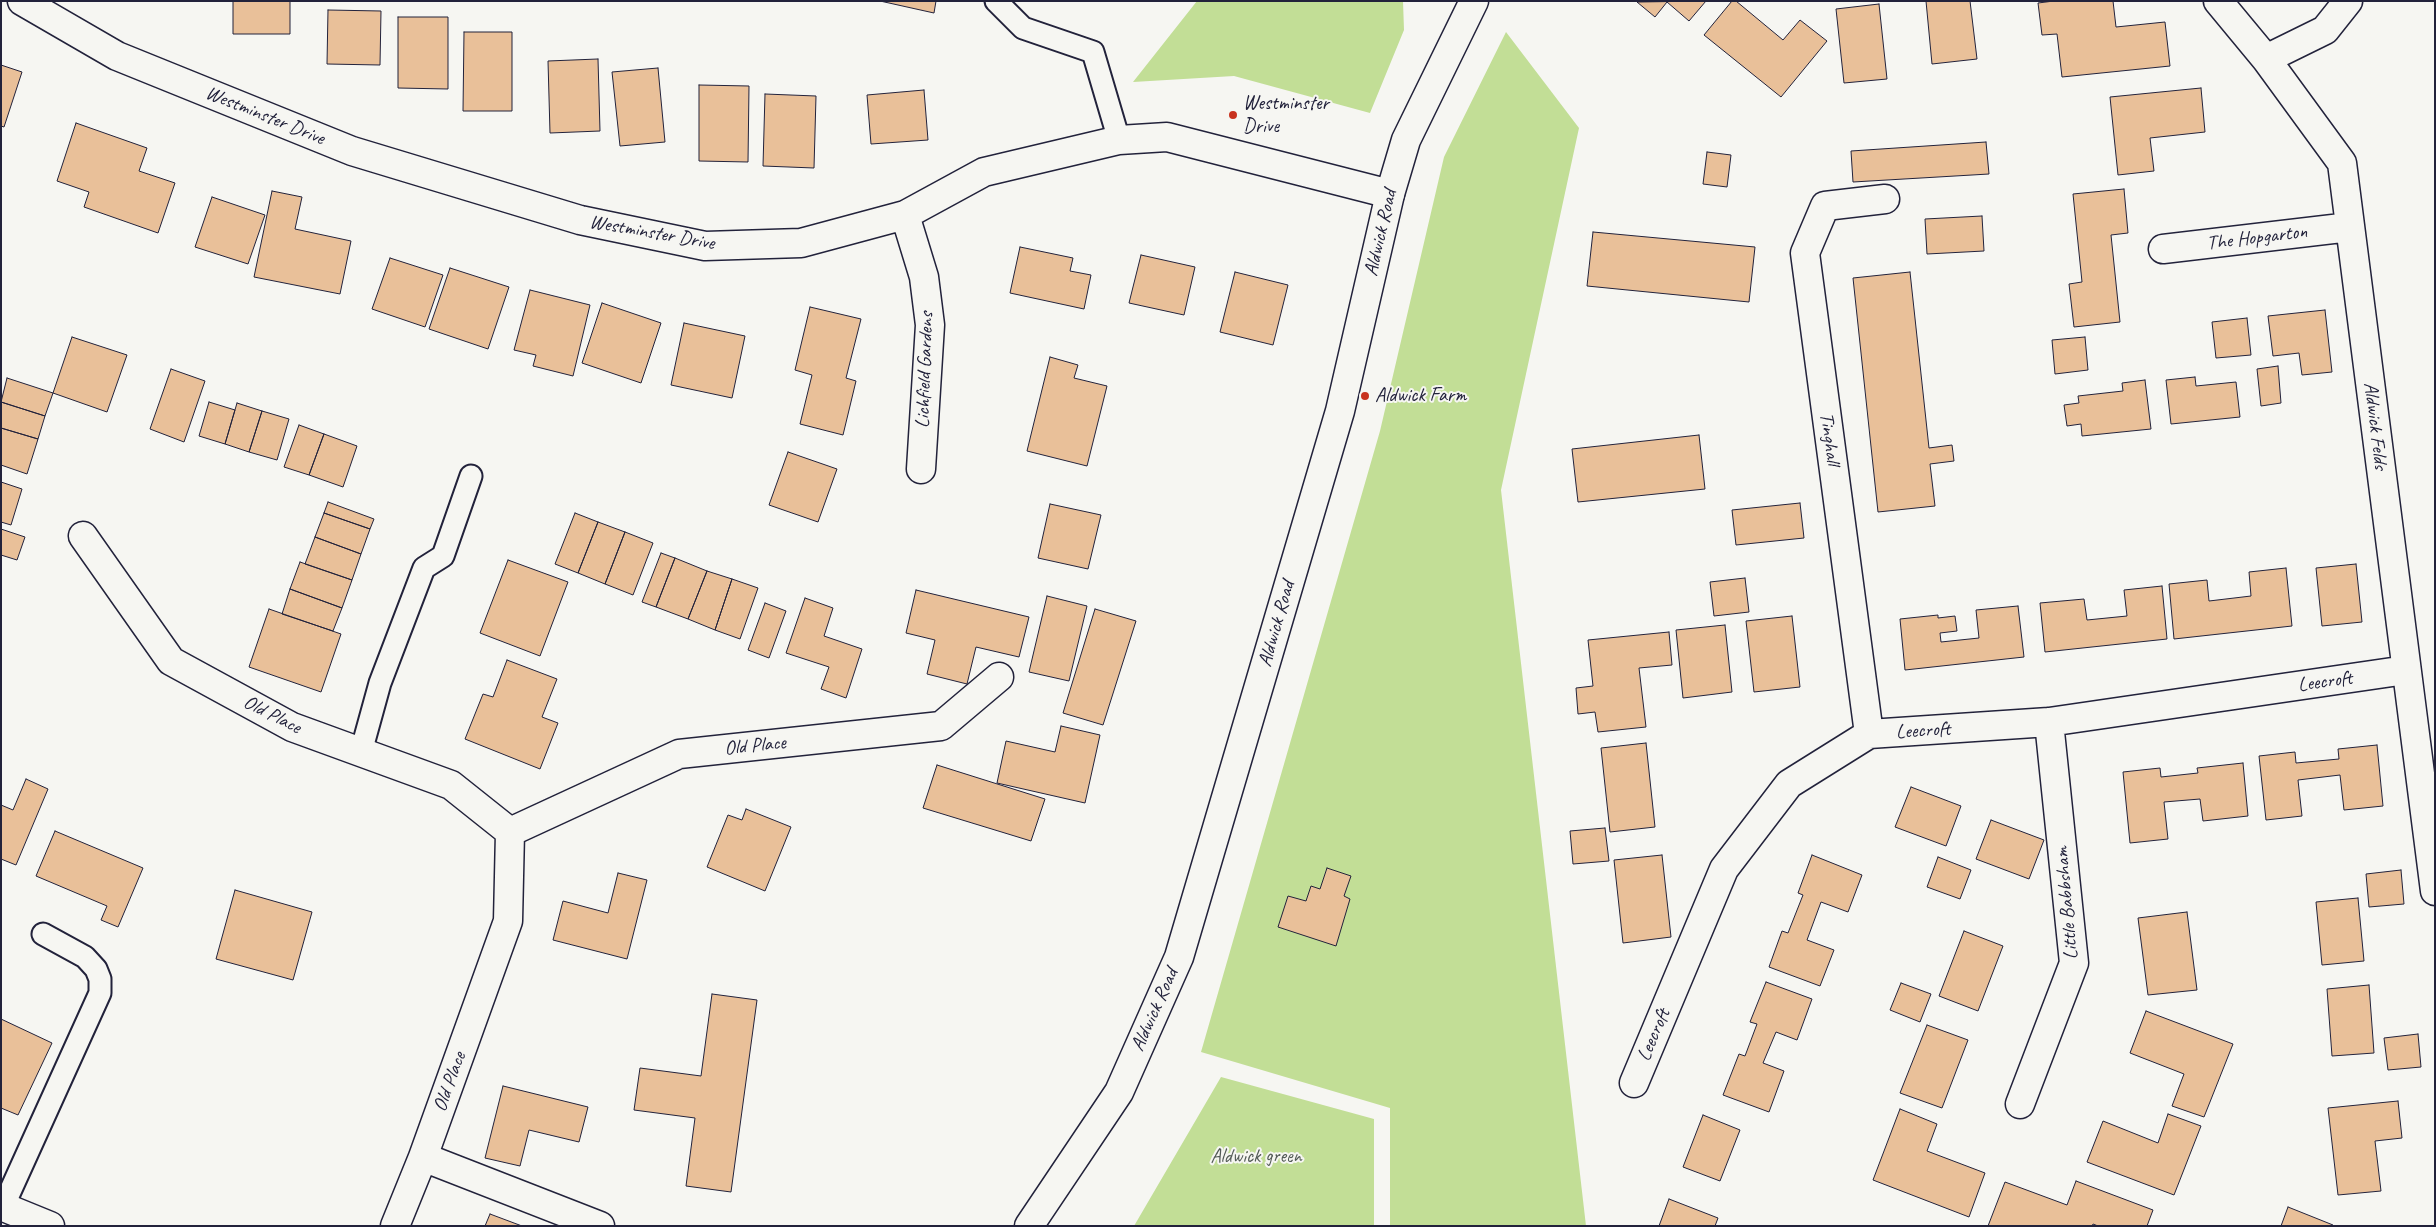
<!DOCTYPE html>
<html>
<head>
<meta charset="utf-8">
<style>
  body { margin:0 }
  #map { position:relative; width:2436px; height:1227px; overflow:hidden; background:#f6f6f2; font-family:Caveat,sans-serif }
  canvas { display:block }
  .frame { position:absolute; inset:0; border:2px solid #22223b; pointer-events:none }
</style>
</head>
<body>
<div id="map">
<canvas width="2436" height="1227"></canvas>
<div class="frame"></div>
</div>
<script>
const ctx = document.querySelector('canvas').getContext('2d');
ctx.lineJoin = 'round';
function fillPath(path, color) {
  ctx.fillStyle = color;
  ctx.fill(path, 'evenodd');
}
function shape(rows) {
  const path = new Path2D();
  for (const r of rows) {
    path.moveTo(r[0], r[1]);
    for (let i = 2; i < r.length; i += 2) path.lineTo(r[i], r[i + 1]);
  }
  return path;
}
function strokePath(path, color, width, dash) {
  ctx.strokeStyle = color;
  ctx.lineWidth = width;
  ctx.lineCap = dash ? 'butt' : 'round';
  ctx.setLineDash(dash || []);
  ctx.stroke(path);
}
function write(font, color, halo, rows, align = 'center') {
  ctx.font = font + ' Caveat,sans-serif';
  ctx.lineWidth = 4;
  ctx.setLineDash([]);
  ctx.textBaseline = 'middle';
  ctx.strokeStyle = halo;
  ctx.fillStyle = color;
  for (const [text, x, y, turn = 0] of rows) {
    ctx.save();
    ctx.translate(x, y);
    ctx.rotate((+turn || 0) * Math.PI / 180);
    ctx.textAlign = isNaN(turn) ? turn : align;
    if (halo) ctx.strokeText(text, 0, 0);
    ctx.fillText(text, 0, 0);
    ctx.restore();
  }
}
const green = shape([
  [1197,1,1403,1,1404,30,1370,113,1234,76,1133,82],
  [1506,32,1579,128,1501,490,1586,1226,1390,1226,1390,1108,1201,1052,1380,431,1444,157],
  [1221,1077,1374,1119,1374,1226,1134,1226]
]);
const building = shape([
  [233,1,290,1,290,34,233,34,233,1],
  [880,1,936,1,934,13,880,1],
  [1706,1,1689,21,1667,2,1655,17,1637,2,1706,1],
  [1732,1,1736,1,1783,40,1800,20,1827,41,1781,97,1704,35,1732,1],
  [1926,1,1970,1,1977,59,1932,64,1926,1],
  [2054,1,2113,1,2116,27,2165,22,2170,66,2062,77,2057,34,2042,35,2038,3,2054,1],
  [1879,4,1887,79,1844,83,1836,9,1879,4],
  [328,10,381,11,380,65,327,64,328,10],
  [398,17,448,17,448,89,398,88,398,17],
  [464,32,512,32,512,111,463,111,464,32],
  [598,59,600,131,550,133,548,61,598,59],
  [1,65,22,72,4,127,1,126,1,65],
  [658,68,665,142,620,146,612,72,658,68],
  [699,85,749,86,748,162,699,161,699,85],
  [2201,88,2205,132,2150,138,2154,171,2118,175,2110,97,2201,88],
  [924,90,928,140,871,144,867,95,924,90],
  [765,94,816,96,814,168,763,166,765,94],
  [76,123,147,148,139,171,175,183,158,233,84,207,89,192,57,181,76,123],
  [1986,142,1989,174,1853,182,1851,151,1986,142],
  [1707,152,1731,155,1727,187,1703,184,1707,152],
  [2124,189,2128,233,2111,235,2120,322,2074,327,2069,284,2082,282,2073,194,2124,189],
  [272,191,302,197,295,229,351,241,340,294,254,277,272,191],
  [212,197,265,215,248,264,195,247,212,197],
  [1982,216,1984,251,1927,254,1925,219,1982,216],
  [1593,232,1755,247,1749,302,1587,286,1593,232],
  [1020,247,1073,258,1070,271,1091,275,1084,309,1010,293,1020,247],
  [1141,255,1195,267,1184,315,1129,303,1141,255],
  [390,258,443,275,425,327,372,309,390,258],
  [450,268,509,287,488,349,429,329,450,268],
  [1235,272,1288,285,1273,345,1220,332,1235,272],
  [1910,272,1929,448,1952,445,1954,461,1930,464,1935,506,1878,512,1853,278,1910,272],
  [530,290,590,305,573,376,533,366,536,355,514,350,530,290],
  [602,303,661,323,641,383,582,363,602,303],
  [810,307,861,319,846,378,856,381,843,435,800,424,812,375,795,370,810,307],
  [2325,310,2332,372,2302,375,2299,353,2273,356,2268,316,2325,310],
  [2247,318,2251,355,2216,358,2212,322,2247,318],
  [684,323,745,336,732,398,671,385,684,323],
  [72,337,127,355,107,412,53,393,72,337],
  [2085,337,2088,370,2055,374,2052,340,2085,337],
  [1050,357,1078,365,1074,378,1107,386,1087,466,1027,451,1050,357],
  [2278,366,2281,403,2261,406,2257,369,2278,366],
  [171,369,205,381,184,442,150,429,171,369],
  [2195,377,2196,386,2236,382,2240,417,2171,424,2166,380,2195,377],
  [7,378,53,393,45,416,1,402,7,378],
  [2145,380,2151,429,2082,436,2081,424,2067,426,2064,405,2079,403,2078,396,2123,391,2122,383,2145,380],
  [1,402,45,416,38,439,1,428,1,402],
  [209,402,235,410,225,444,199,436,209,402],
  [237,403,262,411,249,452,225,444,237,403],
  [262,411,289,419,277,460,249,452,262,411],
  [299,425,324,434,309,475,284,467,299,425],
  [1,428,38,439,27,474,1,465,1,428],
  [324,434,357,446,343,487,309,475,324,434],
  [1699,435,1705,489,1578,502,1572,449,1699,435],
  [788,452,837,469,818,522,769,505,788,452],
  [1,482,22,489,11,525,1,522,1,482],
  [328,502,374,519,370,529,324,513,328,502],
  [1800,503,1804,538,1736,545,1732,510,1800,503],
  [1050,504,1101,515,1088,569,1038,558,1050,504],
  [324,513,370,529,361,554,315,537,324,513],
  [575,513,598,522,578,573,555,564,575,513],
  [598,522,625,532,605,584,578,573,598,522],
  [1,529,25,537,17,560,1,555,1,529],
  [625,532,653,543,633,595,605,584,625,532],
  [315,537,361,554,352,580,305,564,315,537],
  [661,553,675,558,656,607,642,602,661,553],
  [675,558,707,571,688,619,656,607,675,558],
  [508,560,568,582,540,656,480,633,508,560],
  [300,562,352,580,342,608,290,589,300,562],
  [2356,564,2362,622,2322,626,2316,568,2356,564],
  [2286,568,2292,626,2174,639,2169,584,2207,580,2209,601,2251,596,2249,572,2286,568],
  [707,571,732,579,715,630,688,619,707,571],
  [1745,578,1749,612,1714,616,1710,582,1745,578],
  [732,579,758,588,740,639,715,630,732,579],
  [2162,586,2167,639,2045,652,2040,603,2084,599,2087,620,2127,616,2124,590,2162,586],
  [290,589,342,608,333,631,282,614,290,589],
  [916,590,1029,617,1019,657,976,647,967,684,927,674,935,640,906,633,916,590],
  [1047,596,1087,606,1069,681,1029,672,1047,596],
  [805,598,833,608,824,636,862,649,846,698,821,689,829,667,786,653,805,598],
  [765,603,786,611,769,658,748,650,765,603],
  [2018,606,2024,657,1905,670,1900,619,1938,615,1938,618,1955,616,1957,631,1940,633,1941,642,1979,638,1976,610,2018,606],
  [269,609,341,634,321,692,249,667,269,609],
  [1095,609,1136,621,1103,725,1063,713,1095,609],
  [1792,616,1800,687,1754,692,1746,621,1792,616],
  [1725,625,1732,692,1683,698,1676,630,1725,625],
  [1669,632,1672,665,1639,668,1646,727,1598,732,1595,712,1578,714,1576,688,1593,686,1588,640,1669,632],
  [507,660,557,679,542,717,558,723,540,769,465,739,483,694,493,697,507,660],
  [1061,726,1100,735,1085,803,997,783,1006,741,1055,752,1061,726],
  [1646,743,1655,827,1610,832,1601,748,1646,743],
  [2377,745,2383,806,2344,810,2340,775,2298,780,2302,816,2266,820,2259,756,2295,752,2296,763,2339,759,2338,749,2377,745],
  [2243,763,2248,816,2203,821,2200,799,2164,802,2168,839,2130,843,2123,772,2160,768,2161,777,2198,773,2197,768,2243,763],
  [937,765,1045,799,1031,841,923,808,937,765],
  [26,779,48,789,16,865,1,859,1,805,13,810,26,779],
  [1911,787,1961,806,1946,846,1895,827,1911,787],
  [746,809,791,827,765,891,707,867,728,815,742,820,746,809],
  [1991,820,2044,840,2029,879,1976,859,1991,820],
  [1605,828,1609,861,1573,864,1570,831,1605,828],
  [55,831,143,868,118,927,101,920,107,906,36,876,55,831],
  [1662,855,1671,937,1623,943,1614,860,1662,855],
  [1812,855,1862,875,1848,912,1821,902,1807,940,1834,950,1820,986,1769,967,1782,931,1788,933,1803,895,1798,893,1812,855],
  [1938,857,1971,870,1960,899,1927,887,1938,857],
  [1327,868,1351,876,1344,896,1350,899,1336,946,1278,927,1288,896,1306,901,1311,886,1320,889,1327,868],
  [2401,870,2404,904,2369,907,2366,874,2401,870],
  [618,873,647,880,627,959,553,940,563,901,608,913,618,873],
  [235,890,312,912,293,980,216,959,235,890],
  [2358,898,2364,961,2322,965,2316,902,2358,898],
  [2187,912,2197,990,2148,995,2138,918,2187,912],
  [1964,931,2003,946,1978,1011,1939,996,1964,931],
  [1766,982,1812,999,1797,1040,1776,1032,1763,1063,1784,1071,1769,1112,1723,1095,1739,1054,1745,1056,1757,1024,1750,1022,1766,982],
  [1901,983,1931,994,1920,1022,1890,1010,1901,983],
  [2369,985,2374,1053,2332,1056,2327,989,2369,985],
  [712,994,757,1000,731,1192,686,1186,695,1118,634,1110,640,1068,701,1076,712,994],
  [2146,1011,2233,1044,2204,1117,2172,1106,2184,1074,2130,1053,2146,1011],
  [1,1019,52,1043,18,1115,1,1108,1,1019],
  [1927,1025,1968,1040,1942,1108,1900,1093,1927,1025],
  [2418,1034,2421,1067,2388,1070,2384,1038,2418,1034],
  [503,1086,588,1107,579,1142,529,1130,520,1166,485,1158,503,1086],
  [2398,1101,2402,1138,2375,1141,2381,1191,2338,1195,2328,1108,2398,1101],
  [1900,1109,1937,1124,1927,1151,1985,1173,1969,1217,1873,1180,1900,1109],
  [2168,1114,2201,1126,2174,1195,2087,1162,2103,1121,2158,1143,2168,1114],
  [1703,1115,1740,1130,1720,1181,1683,1167,1703,1115],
  [2076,1181,2153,1210,2147,1226,2098,1226,2093,1224,2092,1226,1988,1226,2005,1182,2067,1205,2076,1181],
  [1669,1199,1718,1218,1715,1226,1659,1226,1669,1199],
  [2288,1207,2333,1225,2333,1226,2281,1226,2288,1207],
  [490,1214,522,1226,485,1226,490,1214]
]);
const service = shape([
  [996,1,1023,28,1093,52,1119,140],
  [361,752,380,683,424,568,443,556,471,476],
  [3,1207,100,993,100,979,96,969,85,957,43,934]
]);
const minor = shape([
  [22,1,117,56,352,151,580,220,705,246,801,243,905,215,984,172,1119,140,1167,137,1390,194],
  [2218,1,2266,59,2342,163,2435,891],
  [2266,59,2325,30,2348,1],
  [905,215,924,277,930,325,921,469],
  [2163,249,2350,227],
  [83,536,171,661,292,727,451,785,510,832,508,921,423,1157,395,1226],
  [1869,734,1805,253,1825,206,1885,199],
  [510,832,679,754,941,726,999,677],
  [1634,1083,1724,869,1789,784,1869,734,2049,722,2406,670],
  [2020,1104,2074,963,2049,722],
  [423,1157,600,1226]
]);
const tertiary = shape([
  [1,1206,50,1226],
  [1029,1226,1119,1092,1179,957,1340,411,1390,194,1406,140,1474,1]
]);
const markers = [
  [1233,115,5,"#c8321e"],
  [1365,396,5,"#c8321e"]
];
const poiNames = [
  ["Westminster",1243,104],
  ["Drive",1243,127],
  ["Aldwick Farm",1375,396]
];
const streetNames = [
  ["Westminster Drive",265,116,22],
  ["Westminster Drive",652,233,10],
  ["Aldwick Road",1381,233,-77],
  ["The Hopgarton",2257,238,-7],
  ["Lichfield Gardens",925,370,-88],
  ["Aldwick Felds",2375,426,83],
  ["Tinghall",1829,439,82],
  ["Aldwick Road",1277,624,-74],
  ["Leecroft",2325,682,-8],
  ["Old Place",272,715,27],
  ["Leecroft",1923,731,-4],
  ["Old Place",755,746,-6],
  ["Little Babbsham",2067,903,-95],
  ["Aldwick Road",1155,1010,-66],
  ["Leecroft",1654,1035,-67],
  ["Old Place",450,1082,-70]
];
const parkNames = [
  ["Aldwick green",1256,1157]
];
fillPath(green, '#c2de96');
fillPath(building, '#e9c099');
strokePath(building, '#22223b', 1);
strokePath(service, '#22223b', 25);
strokePath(minor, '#22223b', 31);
strokePath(tertiary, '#22223b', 31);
strokePath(service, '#f6f6f2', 21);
strokePath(minor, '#f6f6f2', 28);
strokePath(tertiary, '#f6f6f2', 28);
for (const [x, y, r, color] of markers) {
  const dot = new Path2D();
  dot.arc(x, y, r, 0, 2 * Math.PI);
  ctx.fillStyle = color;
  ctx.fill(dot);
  strokePath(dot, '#f6f6f2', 2);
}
write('20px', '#22223b', '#f6f6f2', poiNames, 'left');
write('20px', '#22223b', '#f6f6f2', streetNames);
write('20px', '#525a56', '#f6f6f2', parkNames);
</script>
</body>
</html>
